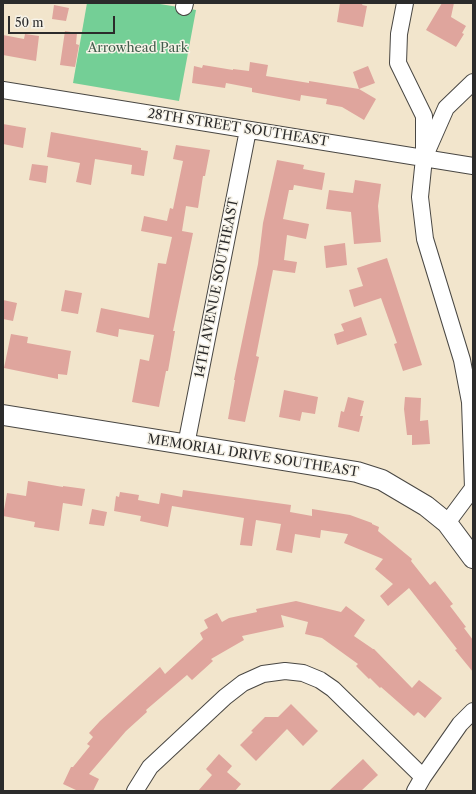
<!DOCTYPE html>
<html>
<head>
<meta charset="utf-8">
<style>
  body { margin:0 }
  #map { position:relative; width:476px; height:794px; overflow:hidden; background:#f2e5cc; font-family:"Libre Caslon Text",serif }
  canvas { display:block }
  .frame { position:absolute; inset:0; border:4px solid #2b2b2b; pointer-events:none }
  .scale { position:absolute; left:8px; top:16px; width:107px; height:18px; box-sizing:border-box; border:2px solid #2b2b2b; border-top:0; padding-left:5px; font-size:12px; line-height:14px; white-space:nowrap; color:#2b2b2b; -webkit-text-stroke:3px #f7f3e8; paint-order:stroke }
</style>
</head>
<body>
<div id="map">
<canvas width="476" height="794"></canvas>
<div class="frame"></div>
<div class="scale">50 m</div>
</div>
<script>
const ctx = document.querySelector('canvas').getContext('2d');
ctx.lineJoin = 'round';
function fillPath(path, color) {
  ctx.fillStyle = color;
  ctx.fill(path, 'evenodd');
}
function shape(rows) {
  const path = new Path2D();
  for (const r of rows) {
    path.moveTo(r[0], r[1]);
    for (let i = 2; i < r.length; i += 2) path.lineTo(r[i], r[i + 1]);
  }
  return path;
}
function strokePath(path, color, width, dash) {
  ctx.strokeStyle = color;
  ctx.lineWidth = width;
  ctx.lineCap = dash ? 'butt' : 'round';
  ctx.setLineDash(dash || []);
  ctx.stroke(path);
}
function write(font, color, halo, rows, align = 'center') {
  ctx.font = font + ' "Libre Caslon Text",serif';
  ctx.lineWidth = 3;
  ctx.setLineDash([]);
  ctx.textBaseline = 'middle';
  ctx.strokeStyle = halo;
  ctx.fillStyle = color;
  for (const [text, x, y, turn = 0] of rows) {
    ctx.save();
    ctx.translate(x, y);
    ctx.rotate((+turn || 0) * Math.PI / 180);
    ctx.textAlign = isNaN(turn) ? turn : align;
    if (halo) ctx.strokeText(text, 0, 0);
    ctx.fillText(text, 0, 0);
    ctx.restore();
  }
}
const green = shape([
  [87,3,154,3,196,10,179,101,73,83]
]);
const building = shape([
  [340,3,363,3,362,5,367,6,363,27,337,22],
  [442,3,454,3,451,17,466,26,462,33,464,34,456,47,426,30],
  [54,5,69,8,66,21,52,19],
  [65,31,77,33,76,44,79,45,75,67,60,65],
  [25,34,39,36,36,61,3,55,3,35,24,39],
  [250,62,268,65,266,76,309,83,309,81,359,89,376,99,364,120,342,107,326,104,327,99,301,95,300,101,252,92,252,88,226,83,225,88,192,83,194,66,202,68,203,65,233,70,233,69,249,71],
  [368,66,375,83,359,89,353,72],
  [3,124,26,128,23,148,3,144],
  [51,132,141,148,141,150,148,151,144,176,131,174,132,165,95,159,91,185,76,182,80,163,47,157],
  [176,145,210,150,205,176,203,176,198,208,186,206,182,231,193,233,173,331,175,331,168,371,166,371,159,407,132,402,140,359,149,361,154,335,119,329,118,337,96,332,101,308,149,318,158,263,166,264,172,237,141,231,144,216,167,221,170,208,173,209,183,161,173,159],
  [277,160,304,165,303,169,325,173,322,190,294,185,293,190,289,190,283,219,309,224,306,239,287,235,284,260,297,262,295,273,273,270,256,356,259,357,245,422,228,419,235,380,234,380,258,264,263,223],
  [32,164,48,166,46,183,29,180],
  [355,180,381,184,378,206,381,242,354,244,351,212,326,209,329,190,353,193],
  [345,243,347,265,326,268,324,246],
  [387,258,422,365,403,371,394,344,397,343,381,298,354,307,349,290,363,286,357,268],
  [65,290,82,293,78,314,61,311],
  [3,300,17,303,13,321,3,319],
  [361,317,367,335,337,345,334,334,344,331,341,324],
  [11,334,28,337,27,343,71,351,67,375,58,374,58,379,4,368],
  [284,390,318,397,315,414,302,412,300,421,279,417],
  [348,397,364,401,360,416,363,416,359,432,338,427,341,411,344,412],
  [405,397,421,398,420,421,428,420,430,444,412,445,412,435,407,435,404,409],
  [28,481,63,487,63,486,85,489,82,506,63,503,59,531,34,527,35,522,3,516,7,493,26,496],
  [183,490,291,505,290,512,312,516,312,509,350,515,372,523,372,524,379,527,378,531,412,559,411,561,430,585,435,581,453,604,450,606,466,627,464,628,473,640,473,672,455,650,457,649,439,626,409,588,388,606,380,596,393,584,375,569,383,559,344,543,348,534,321,530,320,538,295,534,292,553,276,550,281,524,256,520,252,546,240,545,244,518,172,506,168,527,140,521,141,516,114,511,116,496,119,497,120,492,139,495,138,500,159,504,161,493,182,497],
  [92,509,107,512,104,526,89,524],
  [296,601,341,612,346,606,365,620,354,636,373,649,374,649,412,688,419,680,442,698,425,718,418,712,414,716,381,687,380,688,370,678,369,679,356,666,358,664,322,638,305,634,308,622,281,615,284,627,242,636,244,640,211,659,213,661,192,680,187,675,146,710,147,712,126,731,89,774,99,779,93,791,78,791,63,784,71,767,73,767,90,746,87,744,93,737,89,733,100,721,160,667,165,674,203,639,200,633,208,628,204,620,217,613,222,622,229,618,257,612,256,609],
  [291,704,318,731,303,746,287,729,256,761,240,745,253,732,251,731,265,717,278,717],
  [219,754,232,766,227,772,241,784,235,791,198,791,212,775,206,769],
  [363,759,378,775,361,791,329,791]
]);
const minor = shape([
  [405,3,399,34,398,63,424,116,424,150],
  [184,7,185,3],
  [3,90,473,166],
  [186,445,248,130],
  [447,523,473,488,470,402,462,360,425,239,420,197,424,158,446,108,473,82],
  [135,791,150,767,225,697,243,683,263,674,285,671,303,673,320,680,333,689,423,777],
  [415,791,423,777,460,724,473,711]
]);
const tertiary = shape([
  [3,415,357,472,382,480,426,506,447,523,473,558]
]);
const parkNames = [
  ["Arrowhead Park",138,48]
];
const streetNames = [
  ["28TH STREET SOUTHEAST",238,128,9],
  ["14TH AVENUE SOUTHEAST",217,288,-79],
  ["MEMORIAL DRIVE SOUTHEAST",253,456,9]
];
fillPath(green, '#74cf96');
fillPath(building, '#dfa59d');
strokePath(minor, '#494743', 18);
strokePath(tertiary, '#494743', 22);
strokePath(minor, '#fff', 16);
strokePath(tertiary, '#fff', 20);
write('13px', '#415c4b', '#f7f3e8', parkNames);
write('13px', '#2b2b2b', '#f7f3e8', streetNames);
</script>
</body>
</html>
